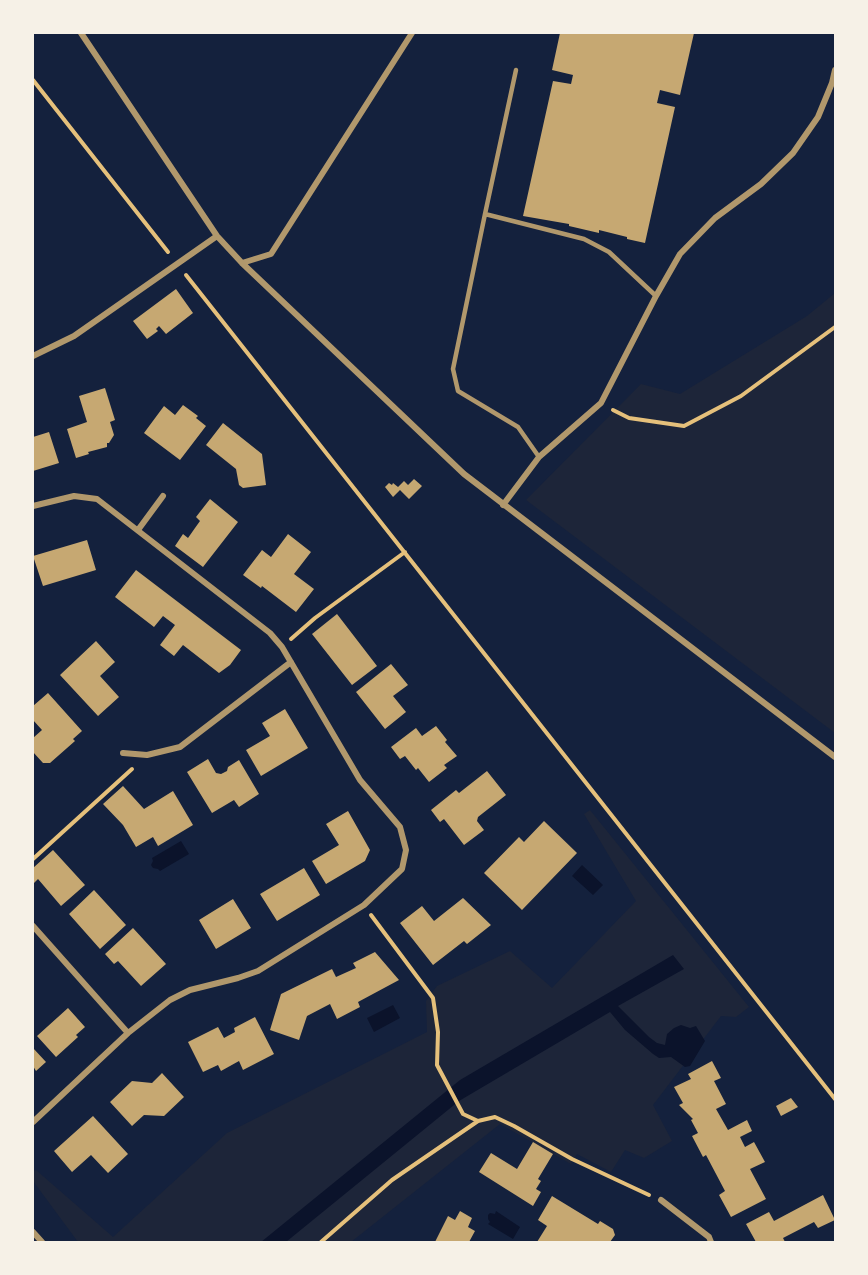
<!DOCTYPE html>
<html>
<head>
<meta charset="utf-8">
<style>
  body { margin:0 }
  #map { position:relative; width:868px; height:1275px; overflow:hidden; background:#14213d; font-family:"Golos Text",sans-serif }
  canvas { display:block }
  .frame { position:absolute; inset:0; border:34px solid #f6f1e7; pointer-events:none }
</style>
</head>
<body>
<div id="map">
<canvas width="868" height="1275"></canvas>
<div class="frame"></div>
</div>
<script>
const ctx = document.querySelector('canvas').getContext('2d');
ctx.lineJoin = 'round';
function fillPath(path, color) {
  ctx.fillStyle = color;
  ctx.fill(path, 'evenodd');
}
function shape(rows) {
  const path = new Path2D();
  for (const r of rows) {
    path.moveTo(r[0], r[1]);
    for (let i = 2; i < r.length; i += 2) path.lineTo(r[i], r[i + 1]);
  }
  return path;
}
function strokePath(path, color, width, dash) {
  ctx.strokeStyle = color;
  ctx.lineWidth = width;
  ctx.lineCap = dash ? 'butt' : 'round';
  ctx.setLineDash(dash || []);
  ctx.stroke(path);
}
const green = shape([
  [835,293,835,733,526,500,641,384,680,394,807,316],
  [590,810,749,1007,736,1017,721,1016,653,1105,672,1141,644,1158,625,1150,611,1172,577,1154,571,1164,500,1124,351,1242,78,1242,33,1181,33,1171,36,1170,113,1237,227,1133,427,1032,426,1001,437,986,510,951,552,988,636,901,584,814]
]);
const water = shape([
  [181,841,189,854,160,871,158,869,153,868,151,865,153,861,152,858],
  [582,865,603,885,593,895,572,876],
  [673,955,684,969,618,1006,649,1037,657,1043,665,1045,667,1034,674,1028,681,1025,690,1028,696,1026,705,1041,690,1066,685,1067,671,1057,659,1058,653,1054,625,1030,610,1012,459,1101,286,1242,261,1242,460,1080],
  [393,1005,400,1018,374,1032,367,1018],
  [496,1211,520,1227,513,1239,488,1224,490,1222,488,1219,488,1215,490,1213,495,1214]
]);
const building = shape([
  [560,33,694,33,680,95,660,90,657,103,675,107,645,243,627,239,627,237,599,230,599,233,569,226,569,224,523,216,553,81,571,84,573,75,552,70],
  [176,289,193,313,166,334,159,326,156,329,158,331,147,339,133,321],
  [105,388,115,420,110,422,114,435,109,443,107,443,107,447,88,452,89,454,76,458,67,429,87,422,79,396],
  [183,405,198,416,196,418,206,426,180,460,144,433,164,406,175,415],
  [223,423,262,454,266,485,243,488,239,485,236,469,206,445],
  [49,432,59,463,33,471,33,437],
  [414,479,422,486,409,499,400,490,393,497,385,487,389,483,392,485,393,483,398,487,404,481,408,485],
  [210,499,238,522,203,567,175,546,183,534,188,538,195,528,200,521,196,517],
  [288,534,311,552,294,574,314,589,296,612,262,586,261,588,243,575,262,550,271,557],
  [87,540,96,570,43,586,33,556],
  [136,570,241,650,230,665,219,673,183,645,174,656,160,645,175,625,163,616,154,627,115,597],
  [337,614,377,666,352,685,312,634],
  [96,641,115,662,100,676,119,697,98,716,60,675],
  [391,664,408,685,393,696,406,712,385,729,356,692],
  [48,693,82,731,73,739,75,741,50,763,43,763,33,752,33,738,42,730,33,720,33,706],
  [285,709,308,748,261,776,246,750,270,736,262,723],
  [436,726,447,740,445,742,457,756,444,765,447,768,429,782,418,768,416,770,405,756,400,759,391,747,416,728,422,736],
  [208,759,216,773,221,774,227,771,228,767,239,760,259,794,239,807,234,800,212,813,187,772],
  [487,771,506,795,478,817,477,821,484,830,464,845,444,819,440,822,431,810,456,790,459,793],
  [123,786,144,809,173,791,193,825,158,846,153,837,136,847,123,825,103,804],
  [348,811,370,850,365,861,326,884,312,861,339,845,326,824],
  [544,821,577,853,522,910,484,873,519,837,524,842],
  [53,850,85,885,61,906,38,879,34,883,33,881,33,868],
  [304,868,320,895,277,921,260,894],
  [94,890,126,925,100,949,69,914],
  [463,898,491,925,467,944,464,941,433,965,400,923,422,906,434,921],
  [233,899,251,928,216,949,199,920],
  [133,928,166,964,141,986,118,961,114,964,105,954],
  [375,952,399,980,358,1002,360,1007,337,1019,330,1004,307,1016,299,1040,270,1030,281,994,332,969,336,977,356,968,353,963],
  [68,1008,85,1027,76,1035,78,1037,56,1057,37,1036],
  [255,1017,274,1054,243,1070,239,1061,221,1071,218,1065,203,1072,188,1042,218,1027,224,1038,235,1032,234,1028],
  [33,1048,46,1062,36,1071,33,1066],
  [712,1061,721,1078,714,1081,726,1104,716,1109,728,1130,747,1120,752,1131,740,1137,745,1147,754,1142,765,1162,750,1169,766,1199,731,1217,719,1195,725,1191,706,1155,703,1157,692,1136,698,1133,691,1120,693,1119,679,1105,683,1103,674,1087,691,1079,688,1074],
  [162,1073,184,1097,164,1116,144,1115,132,1126,110,1102,132,1081,152,1083],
  [791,1098,798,1107,781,1116,776,1106],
  [93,1116,128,1154,108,1173,91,1155,72,1172,54,1151],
  [533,1142,553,1154,538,1179,541,1181,536,1189,541,1192,533,1206,479,1172,491,1153,517,1169],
  [823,1195,835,1220,818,1228,814,1222,783,1238,785,1242,756,1242,746,1224,769,1212,774,1221],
  [552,1196,598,1224,600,1221,613,1229,615,1235,610,1242,537,1242,547,1226,538,1220],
  [460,1211,472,1218,468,1227,475,1231,469,1242,435,1242,448,1216,455,1220]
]);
const path = shape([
  [33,80,168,252],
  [186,275,835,1099],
  [613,410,629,418,684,426,741,396,835,327],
  [291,639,315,618,405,552],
  [33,859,132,769],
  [371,915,433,998,438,1032,437,1065,463,1114,478,1121],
  [321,1242,392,1180,478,1121,495,1117,514,1126,572,1159,649,1195]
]);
const service = shape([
  [516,70,485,214,453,369,458,391,518,427,539,457],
  [485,214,584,239,609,252,656,296]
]);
const minor = shape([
  [81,33,217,236,242,263,464,474,835,757],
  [242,263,271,254,412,33],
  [33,356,74,336,217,236],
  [503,505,539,457,601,403,656,296,680,254,715,218,761,184,793,153,818,117,832,83,835,70],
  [33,506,74,496,97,499,270,633,282,647,360,780,400,827,406,850,402,869,364,905,258,971,238,978,190,990,170,1000,128,1033,33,1122],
  [138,530,163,496],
  [123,753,147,755,180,747,291,662],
  [33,926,128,1033],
  [661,1200,709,1237,711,1242],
  [33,1232,42,1242]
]);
fillPath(green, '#1d2539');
fillPath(water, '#0b132b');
fillPath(building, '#c6a872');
strokePath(path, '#e5c07b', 4);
strokePath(service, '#b1986c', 4.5);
strokePath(minor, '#b1986c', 6);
</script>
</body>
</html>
